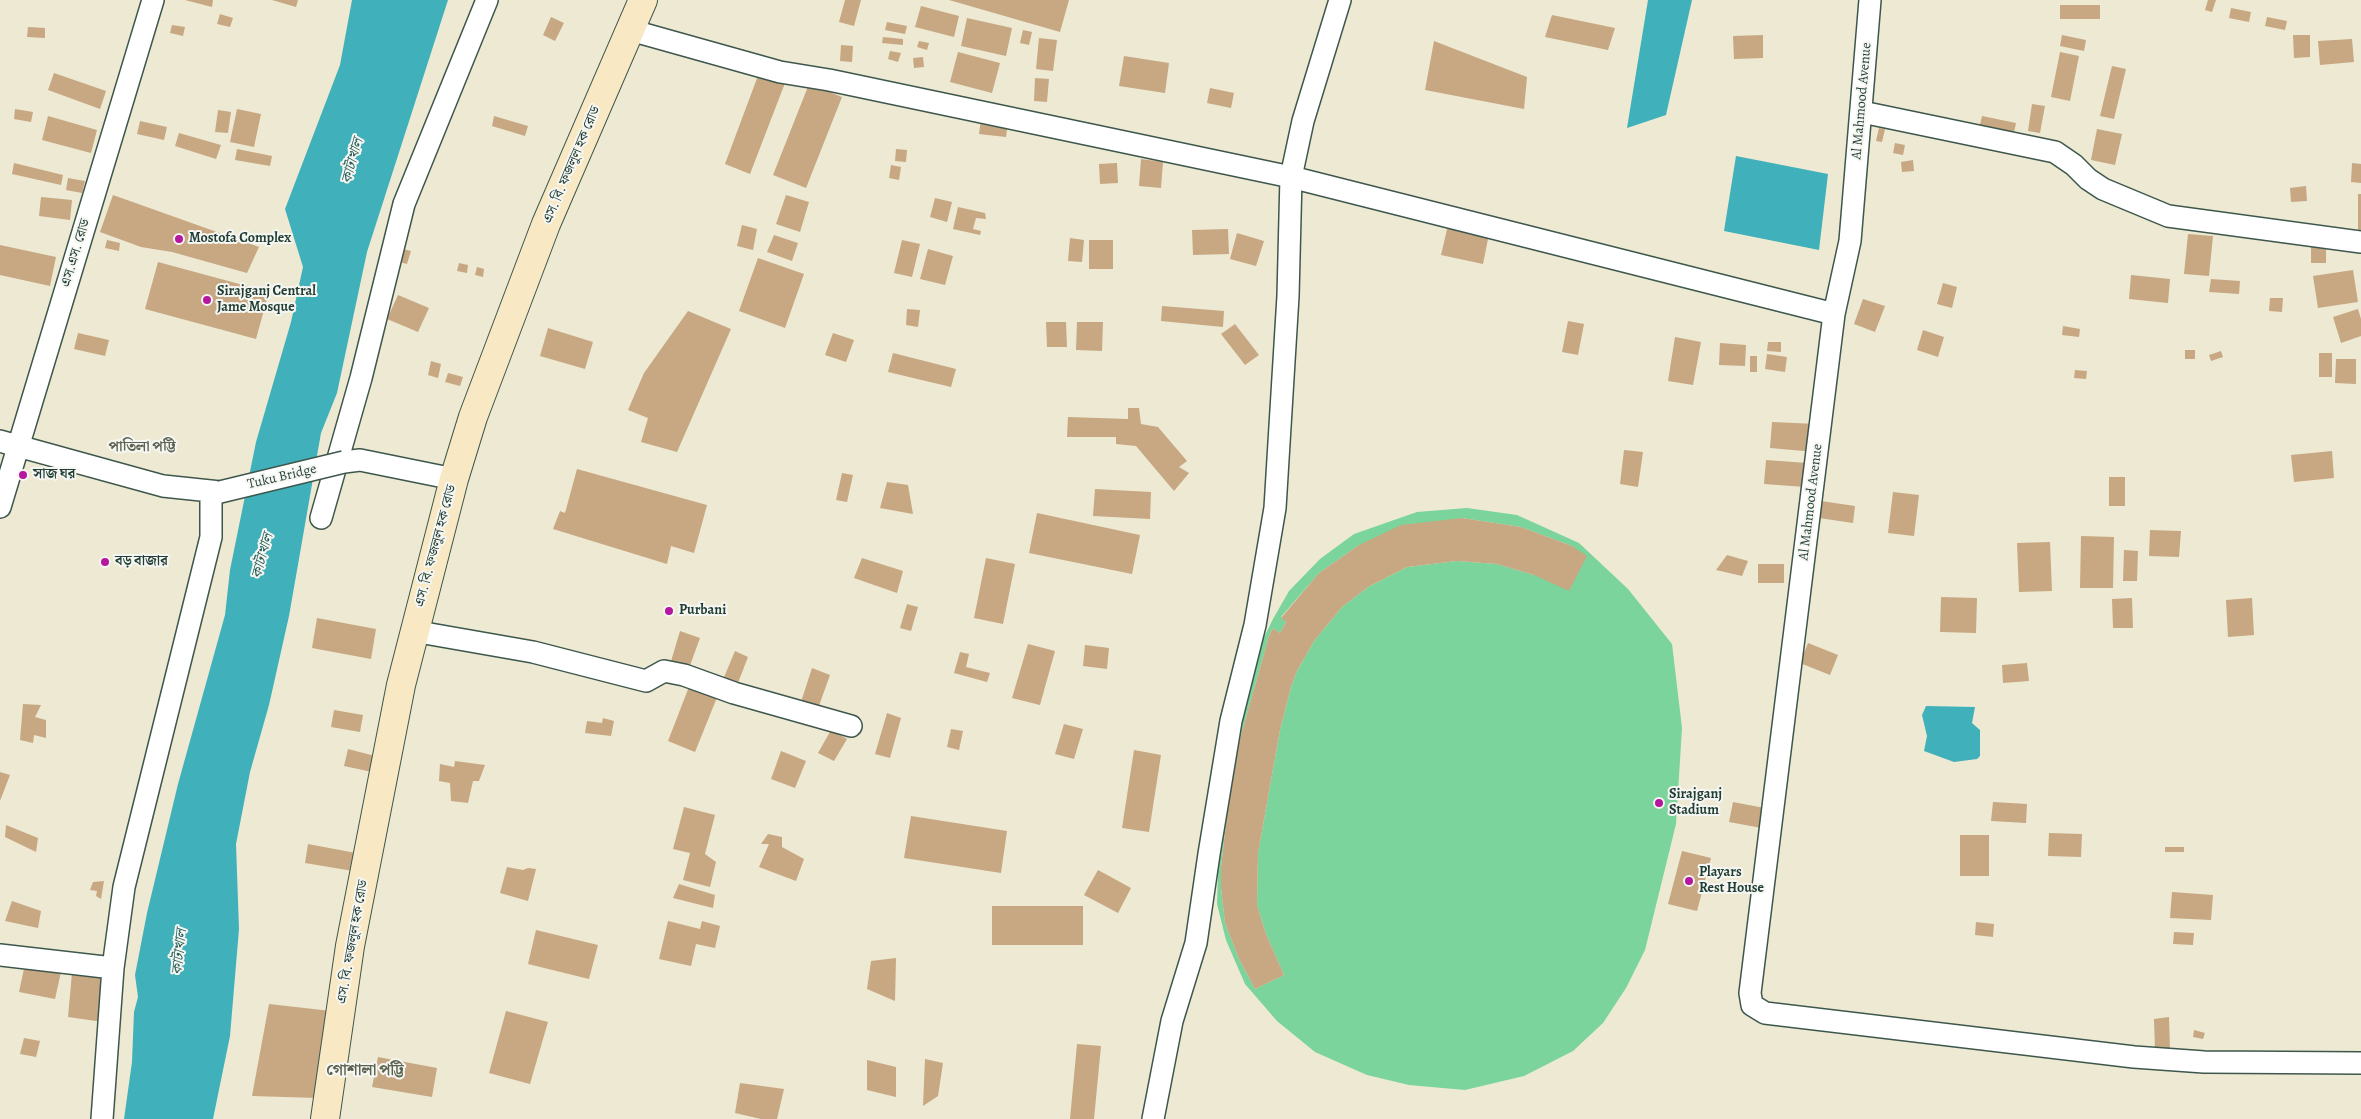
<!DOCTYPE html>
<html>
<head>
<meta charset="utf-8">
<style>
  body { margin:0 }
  canvas { display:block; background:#ede9d2 }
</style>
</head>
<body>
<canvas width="2361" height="1119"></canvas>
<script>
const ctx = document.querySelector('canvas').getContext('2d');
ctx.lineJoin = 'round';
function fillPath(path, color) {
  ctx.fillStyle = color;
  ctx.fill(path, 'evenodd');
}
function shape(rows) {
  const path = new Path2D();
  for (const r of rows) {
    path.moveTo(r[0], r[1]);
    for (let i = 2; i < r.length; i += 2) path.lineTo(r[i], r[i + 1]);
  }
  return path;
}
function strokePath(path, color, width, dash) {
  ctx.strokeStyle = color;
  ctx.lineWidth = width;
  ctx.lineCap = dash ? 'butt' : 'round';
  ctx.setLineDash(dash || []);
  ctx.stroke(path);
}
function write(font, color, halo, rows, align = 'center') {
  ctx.font = font + ' Alegreya,"Noto Serif Bengali",serif';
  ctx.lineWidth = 4;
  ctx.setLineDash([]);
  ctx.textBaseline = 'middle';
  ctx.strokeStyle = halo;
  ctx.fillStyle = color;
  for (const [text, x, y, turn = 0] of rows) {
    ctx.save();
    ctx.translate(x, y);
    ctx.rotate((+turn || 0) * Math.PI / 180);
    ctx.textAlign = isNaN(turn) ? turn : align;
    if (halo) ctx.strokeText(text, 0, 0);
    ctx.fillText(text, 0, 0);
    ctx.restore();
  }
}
const green = shape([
  [1467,508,1517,515,1579,543,1628,589,1672,644,1682,728,1676,824,1645,950,1626,988,1603,1023,1573,1051,1524,1076,1465,1090,1409,1085,1367,1075,1315,1052,1277,1021,1245,984,1226,940,1217,904,1218,871,1226,790,1255,656,1273,619,1289,591,1320,559,1354,534,1417,512],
  [1462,518,1521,527,1572,546,1534,575,1497,564,1457,561,1407,567,1368,587,1342,607,1314,641,1297,671,1291,687,1280,730,1258,853,1257,905,1266,934,1284,975,1255,989,1239,959,1225,923,1221,888,1221,867,1233,764,1269,636,1273,628,1280,633,1286,622,1281,617,1319,573,1359,545]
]);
const water = shape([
  [352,0,448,0,367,252,337,393,321,433,289,616,269,705,250,772,236,844,239,929,230,1036,213,1119,124,1119,132,1062,134,1012,138,997,135,975,147,913,178,784,225,615,230,570,256,442,291,322,303,267,285,209,340,65],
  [1648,0,1692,0,1666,115,1627,128],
  [1736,156,1828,174,1819,250,1724,231],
  [1926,706,1975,707,1972,723,1980,730,1980,756,1977,759,1954,762,1924,751,1927,736,1922,715]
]);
const building = shape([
  [185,0,213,0,212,7],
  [272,0,298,0,296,7],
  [845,0,861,0,854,26,839,22],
  [949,0,1069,0,1060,32],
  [2208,0,2216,0,2212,12,2205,10],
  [2060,5,2100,5,2100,19,2060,19],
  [921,6,959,16,954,37,915,27],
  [2231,8,2251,12,2249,22,2229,18],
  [220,14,233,18,230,27,217,24],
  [1552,15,1615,28,1608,50,1545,37],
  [551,17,564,23,555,41,543,35],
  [2267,17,2287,21,2285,30,2265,26],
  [967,18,1012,28,1006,56,961,46],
  [887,22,907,26,905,34,885,30],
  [172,25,185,27,183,36,170,33],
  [28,27,45,28,45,38,27,37],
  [1023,30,1032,32,1029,45,1020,43],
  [1763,35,1763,58,1734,59,1733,36],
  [2062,35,2086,40,2084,51,2060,46],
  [2293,35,2310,35,2310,57,2294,58],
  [883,37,903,39,903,45,882,43],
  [1039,38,1057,40,1053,71,1036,69],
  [2352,39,2354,62,2320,65,2318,41],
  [919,41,929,43,927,50,917,47],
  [1434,41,1527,77,1524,109,1425,90],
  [841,45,853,46,852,62,840,61],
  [890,51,901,53,898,62,888,59],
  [958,52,1000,63,992,93,950,82],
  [2060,52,2079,56,2070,101,2051,97],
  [1124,56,1169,63,1165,93,1119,86],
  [923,57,924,67,914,68,913,58],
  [2112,66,2126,69,2114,119,2100,116],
  [54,73,106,91,100,109,48,90],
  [759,73,785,83,750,174,725,164],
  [1035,78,1049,79,1047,102,1034,101],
  [809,84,842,97,806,188,773,175],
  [1210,88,1234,93,1231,108,1207,103],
  [2032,104,2045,106,2040,133,2028,131],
  [15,109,33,112,31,122,14,119],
  [237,109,261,114,254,147,230,142],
  [218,110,231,112,228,133,215,132],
  [48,116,97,130,91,153,42,140],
  [494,116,528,126,525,136,492,126],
  [1982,116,2016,123,2013,137,1979,129],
  [981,119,1008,122,1006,137,979,134],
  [140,121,167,127,164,140,137,134],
  [1879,128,1885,129,1882,142,1876,141],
  [2097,129,2122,134,2115,165,2091,160],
  [179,133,221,145,216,159,175,146],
  [1895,143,1905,145,1903,155,1893,153],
  [237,149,272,156,270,166,235,160],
  [896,149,907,150,906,162,895,161],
  [1141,159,1163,162,1161,188,1139,186],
  [1913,160,1914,171,1902,172,1901,162],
  [14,163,63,175,61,185,12,174],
  [1117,163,1118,183,1100,184,1099,164],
  [2352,163,2361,164,2361,183,2351,182],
  [891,165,901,167,899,180,889,178],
  [68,178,85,181,82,193,66,190],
  [2306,186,2307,201,2291,202,2290,188],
  [2358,194,2361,194,2361,232,2358,232],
  [113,195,259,247,247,273,172,252,141,247,100,232],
  [786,195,809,202,800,232,776,224],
  [41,197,72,200,70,220,39,216],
  [935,198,952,202,947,222,930,217],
  [958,207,985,213,986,219,976,218,973,229,981,231,980,235,953,229],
  [742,225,757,229,753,250,737,246],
  [1448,225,1489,234,1483,264,1441,255],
  [1228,229,1229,254,1193,255,1192,230],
  [1237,233,1264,241,1256,266,1230,259],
  [2188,234,2213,236,2209,276,2184,274],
  [774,235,798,243,792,261,767,252],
  [1070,238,1084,240,1082,262,1068,261],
  [107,240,120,243,119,251,105,248],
  [902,240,920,244,912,277,894,273],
  [1089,240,1113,240,1113,269,1089,269],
  [0,245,56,257,50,286,0,275],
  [2311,247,2326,247,2326,263,2311,263],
  [403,249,411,251,407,264,399,262],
  [928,249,953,256,945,285,920,279],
  [758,258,804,274,785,328,739,311],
  [158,262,269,292,256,339,145,309],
  [459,263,468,265,467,273,457,271],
  [477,267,484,269,483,277,475,275],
  [2353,270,2358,302,2318,308,2313,276],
  [2131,275,2170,279,2168,303,2129,299],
  [2211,279,2240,281,2239,294,2209,292],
  [1943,283,1957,287,1952,308,1937,304],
  [398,295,429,308,418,332,387,319],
  [2270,298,2283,298,2282,312,2269,311],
  [1863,299,1885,306,1875,332,1854,324],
  [1162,306,1224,311,1223,327,1161,321],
  [907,309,920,310,918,327,906,325],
  [2358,309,2361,319,2361,336,2341,343,2333,317],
  [688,311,731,329,677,452,641,442,648,418,628,410,644,373],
  [1568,321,1584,324,1578,355,1562,352],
  [1046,322,1066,322,1067,347,1047,347],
  [1077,322,1103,322,1102,351,1076,350],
  [1235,324,1259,355,1245,365,1221,334],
  [2063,326,2080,329,2079,337,2062,335],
  [548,328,593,342,585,369,540,356],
  [1923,330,1944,337,1938,357,1917,350],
  [78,333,109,340,105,356,74,349],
  [833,333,854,340,846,362,825,355],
  [1675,337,1701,342,1693,385,1668,381],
  [1768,342,1781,342,1781,352,1767,351],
  [1720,343,1746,345,1745,366,1719,365],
  [2185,350,2195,350,2195,359,2185,359],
  [2221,351,2223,357,2211,361,2209,355],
  [893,353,956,369,951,387,888,372],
  [2319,353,2332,353,2332,377,2319,377],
  [1767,354,1787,357,1785,372,1765,369],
  [1750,356,1757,356,1757,372,1750,372],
  [2336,359,2356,359,2356,384,2335,383],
  [431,361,441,364,438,378,428,375],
  [2075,370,2087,371,2086,379,2074,378],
  [448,373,463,377,460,386,445,382],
  [1128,408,1139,408,1141,424,1158,427,1187,461,1179,467,1189,473,1174,491,1136,446,1116,444,1116,437,1067,437,1068,417,1128,419],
  [1772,422,1817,424,1815,452,1770,448],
  [1624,450,1643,452,1638,487,1620,484],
  [2332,451,2334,478,2294,482,2291,455],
  [1766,460,1807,463,1805,487,1764,484],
  [577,469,707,505,694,553,671,546,667,564,553,529,560,511,565,513],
  [842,473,853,475,847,502,836,500],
  [2109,477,2125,477,2125,506,2109,506],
  [887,482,908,485,913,514,880,508],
  [1095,489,1151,492,1150,519,1093,516],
  [1893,492,1919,495,1914,536,1888,533],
  [1821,501,1855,506,1853,523,1819,518],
  [1037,513,1140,535,1132,574,1029,553],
  [1462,518,1521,527,1572,546,1587,556,1569,591,1534,575,1497,564,1457,561,1407,567,1368,587,1342,607,1314,641,1297,671,1291,687,1280,730,1258,853,1257,905,1266,934,1284,975,1255,989,1239,959,1225,923,1221,888,1221,867,1233,764,1269,636,1273,628,1280,633,1286,622,1281,618,1319,573,1359,545,1401,525],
  [2150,530,2181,531,2179,557,2149,556],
  [2081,536,2114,537,2113,588,2080,588],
  [2050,542,2052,591,2019,592,2017,543],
  [2124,550,2138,551,2137,581,2123,581],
  [1727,555,1748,561,1742,576,1716,570],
  [862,558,903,571,897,593,854,578],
  [986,558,1015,564,1003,624,974,618],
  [1758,564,1784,564,1784,583,1758,583],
  [1941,597,1977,598,1976,633,1940,632],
  [2132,598,2133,628,2113,628,2112,599],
  [2252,598,2254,635,2228,637,2226,600],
  [907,604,918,607,911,631,900,628],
  [317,618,376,629,371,659,312,648],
  [680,631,700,638,688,671,669,668],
  [1808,643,1838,655,1830,675,1800,663],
  [1028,644,1055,651,1040,705,1012,698],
  [1085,645,1109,648,1107,669,1083,666],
  [735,651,748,657,736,688,722,682],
  [960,652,969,654,966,667,990,673,987,682,954,673],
  [2027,663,2029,681,2003,683,2002,665],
  [812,668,830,675,816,714,799,708],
  [692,679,720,690,695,752,668,741],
  [23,704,41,705,35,717,46,720,46,738,34,735,33,743,20,740],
  [334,710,363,715,360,732,331,727],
  [887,713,901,718,890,758,875,754],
  [603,718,614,721,611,736,585,733,587,721,602,723],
  [1064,724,1083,729,1074,759,1055,754],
  [951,729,963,731,959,750,947,747],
  [831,730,847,739,834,761,818,753],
  [348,749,375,756,372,772,344,766],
  [1134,750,1161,755,1149,832,1122,828],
  [781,751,806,761,795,788,771,779],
  [455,761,485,765,479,781,473,781,468,803,451,801,450,783,439,781,440,764,454,767],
  [0,772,10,775,0,801],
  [1733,802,1775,810,1772,830,1729,822],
  [1993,802,2027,804,2026,823,1991,821],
  [684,807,715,815,705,854,716,862,710,887,683,880,690,853,673,849],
  [911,816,1007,831,1001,873,904,858],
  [6,825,38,838,36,852,5,837],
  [2049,833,2082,834,2081,857,2048,856],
  [768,834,782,837,782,847,804,859,796,881,759,867,769,844,761,844],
  [1960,835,1989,835,1989,876,1960,876],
  [308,844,356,853,353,871,305,863],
  [2165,847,2184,847,2184,852,2165,852],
  [1682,851,1711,858,1697,911,1668,904],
  [507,867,523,870,528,868,536,869,528,901,500,893],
  [1098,870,1131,888,1118,913,1084,895],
  [104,881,101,899,96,896,97,891,90,890,93,882],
  [679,884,715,895,713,908,673,898],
  [2172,892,2213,895,2211,920,2170,918],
  [12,901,41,911,38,928,5,921],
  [992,906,1083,906,1083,945,992,945],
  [668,921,700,929,702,921,720,926,715,948,696,944,691,966,659,959],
  [1976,922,1994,924,1993,937,1975,935],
  [536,930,598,945,589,979,528,964],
  [2174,932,2194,933,2193,945,2173,944],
  [896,958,895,1001,867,989,871,961],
  [25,964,61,972,55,999,19,992],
  [72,973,107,978,103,1022,68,1017],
  [269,1004,331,1011,317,1098,252,1096],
  [506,1011,548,1022,530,1084,489,1073],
  [2169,1017,2170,1049,2155,1051,2154,1019],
  [2194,1030,2205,1033,2203,1039,2193,1037],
  [24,1038,40,1041,36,1057,20,1054],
  [1077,1044,1101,1046,1094,1119,1070,1119],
  [378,1057,437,1068,432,1097,372,1087],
  [925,1059,943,1063,938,1096,923,1106],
  [867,1060,896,1067,896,1097,867,1090],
  [740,1083,784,1089,777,1119,761,1119,735,1113]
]);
const minor = shape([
  [1870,0,1850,241,1834,314,1750,993,1752,1005,1765,1013,2134,1057,2204,1062,2361,1063],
  [630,30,780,72,829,80,1291,177,1834,314],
  [1862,112,2055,152,2074,165,2088,179,2103,189,2168,216,2361,242],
  [0,441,163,486,220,492],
  [344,462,360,460,454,479],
  [0,507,153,0],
  [321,518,361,378,404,204,487,0],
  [413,631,533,652,646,681,664,671,684,675,734,693,851,726],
  [0,955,113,968],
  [102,1119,113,968,124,887,211,537,211,491],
  [1153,1119,1172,1021,1196,943,1209,854,1231,721,1255,625,1275,508,1288,296,1291,177,1303,121,1340,0]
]);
const secondary = shape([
  [325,1119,350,946,401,685,454,479,473,417,546,224,643,0]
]);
const minorBridge = shape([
  [220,492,344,462]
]);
const markers = [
  [179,239,5,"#b5179e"],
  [207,300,5,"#b5179e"],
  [23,475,5,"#b5179e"],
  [105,562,5,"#b5179e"],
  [669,611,5,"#b5179e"],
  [1659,803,5,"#b5179e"],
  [1689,881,5,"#b5179e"]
];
const streetNames = [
  ["Al Mahmood Avenue",1862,101,-85],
  ["এস. বি. ফজলুল হক রোড",572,165,-67],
  ["এস.এস. রোড",76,253,-73],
  ["Tuku Bridge",282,477,-13],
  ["Al Mahmood Avenue",1811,502,-83],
  ["এস. বি. ফজলুল হক রোড",436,546,-75],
  ["এস. বি. ফজলুল হক রোড",353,942,-80]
];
const poiNames = [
  ["Mostofa Complex",189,239],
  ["Sirajganj Central",217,292],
  ["Jame Mosque",217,308],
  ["সাজ ঘর",33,475],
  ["বড় বাজার",115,562],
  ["Purbani",679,611],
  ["Sirajganj",1669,795],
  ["Stadium",1669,811],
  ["Playars",1699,873],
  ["Rest House",1699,889]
];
const waterNames = [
  ["কাটাখাল",353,161,-75],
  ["কাটাখাল",263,556,-75],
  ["কাটাখাল",180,952,-84]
];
const neighbourhoodNames = [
  ["পাতিলা পট্টি",142,447]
];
const quarterNames = [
  ["গোশালা পট্টি",365,1071]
];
fillPath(green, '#7ad49b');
fillPath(water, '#40b1ba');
fillPath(building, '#c7a883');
strokePath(minor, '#3e574c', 24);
strokePath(secondary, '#3e574c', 30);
strokePath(minor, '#fff', 21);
strokePath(secondary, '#f8e8c3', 28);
strokePath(minorBridge, '#3e574c', 24, []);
strokePath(minorBridge, '#fff', 21);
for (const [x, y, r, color] of markers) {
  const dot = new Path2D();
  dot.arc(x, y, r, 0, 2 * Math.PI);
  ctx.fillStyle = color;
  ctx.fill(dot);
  strokePath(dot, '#f6f6f2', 2);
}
write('14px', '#1f3d34', '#f6f6f2', streetNames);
write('bold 14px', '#1f3d34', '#f6f6f2', poiNames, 'left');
write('italic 15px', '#29605c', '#f6f6f2', waterNames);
write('bold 15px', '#5a6250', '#f6f6f2', neighbourhoodNames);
write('bold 16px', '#5a6250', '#f6f6f2', quarterNames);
</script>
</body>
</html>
